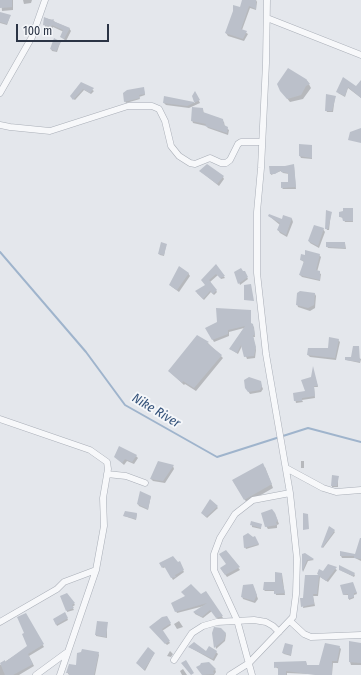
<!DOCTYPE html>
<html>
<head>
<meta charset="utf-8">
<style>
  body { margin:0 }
  #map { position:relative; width:361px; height:675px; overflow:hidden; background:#e4e7ec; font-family:"Fira Sans Condensed",sans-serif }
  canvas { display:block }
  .scale { position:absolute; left:16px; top:24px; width:93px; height:18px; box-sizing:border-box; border:2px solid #2b3445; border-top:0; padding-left:5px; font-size:12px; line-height:14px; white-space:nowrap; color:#2b3445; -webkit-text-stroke:3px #f4f6f9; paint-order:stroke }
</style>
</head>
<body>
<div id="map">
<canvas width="361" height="675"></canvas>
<div class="scale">100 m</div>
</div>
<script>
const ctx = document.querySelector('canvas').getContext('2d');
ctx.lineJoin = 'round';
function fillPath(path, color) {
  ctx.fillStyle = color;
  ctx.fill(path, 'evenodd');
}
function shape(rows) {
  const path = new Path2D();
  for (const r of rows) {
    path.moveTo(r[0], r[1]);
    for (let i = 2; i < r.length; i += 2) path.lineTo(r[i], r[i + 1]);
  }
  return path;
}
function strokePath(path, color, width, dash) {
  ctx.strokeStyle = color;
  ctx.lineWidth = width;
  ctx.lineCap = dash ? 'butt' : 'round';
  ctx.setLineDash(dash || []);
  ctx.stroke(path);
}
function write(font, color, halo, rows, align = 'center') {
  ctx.font = font + ' "Fira Sans Condensed",sans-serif';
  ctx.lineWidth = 4;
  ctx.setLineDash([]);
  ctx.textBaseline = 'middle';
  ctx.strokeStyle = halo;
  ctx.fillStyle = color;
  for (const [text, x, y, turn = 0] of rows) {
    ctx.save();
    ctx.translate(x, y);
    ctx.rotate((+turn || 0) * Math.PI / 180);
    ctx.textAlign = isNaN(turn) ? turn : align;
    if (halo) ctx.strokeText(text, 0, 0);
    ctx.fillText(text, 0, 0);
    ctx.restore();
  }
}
const shadow = shape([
  [1,0,13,0,13,10,2,11],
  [23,0,32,0,31,3,24,4],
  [243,0,256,0,257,2,256,10,250,8,242,30,248,34,244,41,228,36,226,33,241,9],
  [0,15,10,16,7,25,0,23],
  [45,18,53,20,55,22,69,28,71,31,66,41,61,37,64,32,53,27,52,29,45,27],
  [60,43,57,52,52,51,51,49],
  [343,78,356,88,361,82,361,98,348,88,345,97,338,93],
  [306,79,311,88,303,99,290,102,281,91],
  [81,83,94,91,91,94,84,90,75,100,72,98],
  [144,90,145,95,139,97,140,99,126,103,125,101],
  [195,93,200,103,189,108,166,105,164,103,165,97,195,103,193,96],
  [335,97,333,112,327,112,326,110],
  [203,109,204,114,219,118,224,122,225,127,229,130,228,135,208,128,206,126,193,123,192,120],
  [312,147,312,159,301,158,300,156],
  [294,166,296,189,283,189,282,188,289,183,289,174,283,173,281,171,271,175,270,167],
  [200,171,223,177,224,179,219,186],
  [352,209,353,222,345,222,343,218,340,217],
  [331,213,329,230,327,230,326,228],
  [269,216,282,220,284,216,292,219,293,222,287,237,280,233,278,230,280,225],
  [323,229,325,232,319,248,310,243,309,241],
  [345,243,346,249,328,248,327,246],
  [166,245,164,256,160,255,159,254],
  [301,255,319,255,321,257,317,272,321,274,320,281,302,277,300,275,304,262,301,260],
  [216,266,225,278,221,279,218,275,210,282,217,292,214,295,211,292,204,300,197,293,206,285],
  [235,272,244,272,248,279,240,285],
  [188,273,190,276,179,292,172,287,170,285],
  [315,294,316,296,315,308,310,311,298,307,297,304],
  [250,311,251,324,254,327,255,337,253,337,256,350,255,358,247,359,242,346,238,354,230,349,244,328,229,332,229,336,214,342,207,329],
  [197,336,208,343,223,358,196,391,185,384,184,385,169,371],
  [338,340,340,342,336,360,310,357,308,355,309,349,329,349],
  [359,358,361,359,360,363,346,360],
  [313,370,318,387,314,387,315,398,302,400,303,402,296,403,294,394,306,392,312,378],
  [260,382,263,389,261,392,250,394,246,388],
  [136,456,138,458,134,464,127,461,124,465,115,457],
  [301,461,304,461,304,468,301,468],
  [173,466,174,469,165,483,153,481,151,479],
  [265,467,273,488,247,503,233,481],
  [338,477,338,487,332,487,332,485],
  [151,496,148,510,139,506,138,504],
  [210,500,218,508,207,518,203,514],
  [137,514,136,520,124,516],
  [275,514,279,524,277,525,277,528,268,529,266,526],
  [252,522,261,525,261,529,252,527],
  [330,527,335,532,323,548,322,547],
  [252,538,255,538,259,545,246,549,245,547],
  [361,542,361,561,355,558,342,558,341,556,356,555],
  [226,551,240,570,227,577,221,569,227,564],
  [303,554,305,554,314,560,308,561,303,572],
  [160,563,179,563,184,572,173,580,166,567,163,568],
  [329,565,337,570,328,582,320,577,318,596,313,596,315,606,303,608,306,576,319,576,318,574,324,572],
  [340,570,354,574,355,575,354,577],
  [282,574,285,595,276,595,275,591,265,591,264,590,276,583],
  [353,585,357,594,354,595,354,598,349,600,349,595,344,595,342,586],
  [254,588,258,599,255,603,243,599,242,596],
  [206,592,223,618,218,619,212,611,203,618,195,614,194,612,204,606,177,613,176,611],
  [67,594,75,605,72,607,74,610,67,612],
  [65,613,68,620,57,626,54,619],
  [25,614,44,647,29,656,34,666,19,675,0,675,0,665,29,646,26,633],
  [167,617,171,625,162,631,170,643,167,645,151,628],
  [179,621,183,627,177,629,174,624],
  [107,623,107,638,96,636,96,635],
  [213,633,225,633,226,635,225,641,216,649],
  [361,644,361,665,351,665,350,662],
  [292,645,291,656,284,654,283,653],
  [189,647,206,652,216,652,218,654,214,661],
  [339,647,341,649,338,663,333,663,332,675,287,673,287,675,279,675,279,669,275,667,306,662,307,666,320,666],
  [170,651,173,654,171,657,167,656],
  [98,653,99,655,95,675,69,675,67,672],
  [154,654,145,671,138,664],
  [198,667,215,669,216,672,214,675,203,675],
  [183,669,187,675,182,675,180,671]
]);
const stream = shape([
  [0,252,86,352,125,405,217,457,308,428,361,442]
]);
const building = shape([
  [0,0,12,0,12,7,0,8],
  [242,0,256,0,256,9,249,6,241,29,247,31,243,39,225,33,233,11,233,5,240,7],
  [0,12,11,15,7,24,0,22],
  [44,17,51,20,54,19,53,21,70,28,64,39,60,37,63,30,52,25,51,27,43,25],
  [54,38,61,42,56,51,50,49],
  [288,68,306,79,310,84,306,86,301,95,287,99,280,91,277,84],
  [343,77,356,86,361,80,361,98,348,87,345,96,336,92],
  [81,82,94,88,90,93,83,89,73,100,70,96],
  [144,87,145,94,139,95,140,98,124,102,123,93,127,90],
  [195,91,200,100,187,106,163,103,164,96,194,102,192,96],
  [326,94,336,96,332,111,325,111],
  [192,107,203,108,203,112,223,119,224,125,228,127,227,133,205,126,206,124,191,121],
  [361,128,361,143,348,140,350,132],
  [299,144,312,145,312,158,299,156],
  [207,164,224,176,217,184,199,171],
  [294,164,296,187,281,188,281,182,288,182,288,173,281,172,281,170,275,174,270,174,269,166,285,166],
  [343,208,353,208,353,221,343,221,342,217,339,217,339,212,343,211],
  [326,210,332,212,328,229,325,229],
  [269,214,282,219,283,215,292,218,286,235,277,230,280,223,268,216],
  [314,225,324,228,318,246,308,241],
  [161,242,167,244,164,255,158,254],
  [326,242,345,242,345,248,326,247],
  [305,250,320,254,316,270,320,271,320,280,299,275,304,261,300,260,301,254,305,255],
  [216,264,225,276,220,278,216,274,209,280,217,290,213,294,210,291,203,299,195,291,205,285,201,280],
  [179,266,189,273,177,290,169,285],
  [241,268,243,271,245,271,248,277,238,284,234,272],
  [251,284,254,301,244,300,244,285],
  [300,291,315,293,314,305,308,308,296,305,297,293],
  [216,308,251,310,251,323,253,324,255,335,253,335,256,347,254,356,244,357,241,345,237,353,229,349,245,326,228,330,228,334,212,340,205,328,217,322],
  [197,335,209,342,207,343,222,355,194,388,183,381,182,383,168,371],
  [329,337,339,339,335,358,307,355,308,348,328,348],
  [353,346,359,346,360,362,345,360,345,357,351,357],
  [313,366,318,386,314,386,315,396,302,398,302,401,294,401,293,393,305,391,301,380,311,377],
  [249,377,261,381,262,386,260,390,248,392,245,388,244,380],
  [119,446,137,455,132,462,125,459,122,463,114,457],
  [158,461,174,465,163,481,150,479],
  [263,463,272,484,244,500,232,480],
  [332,475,339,476,337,486,331,486],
  [140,491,151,496,148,509,137,504],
  [210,499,218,506,206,517,201,513],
  [272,509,275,513,278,521,276,522,277,525,265,527,261,513],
  [125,511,137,513,136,519,123,516],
  [303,513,308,514,309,529,303,530],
  [251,521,262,524,261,528,250,525],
  [329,526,335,530,322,548,321,547],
  [248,533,253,537,255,536,259,544,244,548,243,536],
  [360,538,361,538,361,559,354,558,354,556,340,556,340,551,355,554],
  [226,550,240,567,225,575,220,568,226,564,219,554],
  [305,553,314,559,307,560,302,572,302,554],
  [173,556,178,562,180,561,184,570,175,575,176,577,171,578,164,566,162,568,159,563],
  [328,564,337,567,326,581,319,576,317,594,313,594,314,604,301,607,300,598,303,598,305,575,319,575,317,574,319,569,323,571],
  [339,565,355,573,353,576,339,570],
  [275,572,282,573,282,581,285,593,274,594,274,590,263,590,264,582,275,582],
  [353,582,357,593,354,593,354,597,348,599,348,594,343,595,340,585],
  [191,584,201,594,206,591,223,616,216,618,210,610,202,617,193,612,207,603,175,612,171,603,185,596,181,592],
  [253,584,257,595,254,601,241,597,243,585],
  [67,593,75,603,72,605,74,608,66,611,60,596],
  [65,612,68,618,56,625,53,619],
  [26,613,44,644,28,654,33,664,13,675,5,675,0,663,5,660,5,662,27,646,22,634,24,633,17,617],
  [167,616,171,623,162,629,170,641,165,644,149,627,162,617],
  [97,621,108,622,106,637,95,635],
  [214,627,221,628,226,633,224,640,214,648,212,633],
  [349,641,361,643,361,663,349,662],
  [194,642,206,651,209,646,217,651,213,659,188,647],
  [285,643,293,645,291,655,282,653],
  [325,643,340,646,337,661,332,661,332,675,315,675,286,671,286,675,278,675,278,667,274,668,274,662,306,661,307,665,319,665],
  [148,647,155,653,144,670,136,663],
  [82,649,99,652,94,675,69,675,69,673,66,673,69,664,76,665,77,653,81,652],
  [186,660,194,673,191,675,181,663],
  [209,662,216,669,213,671,214,674,202,675,196,667,200,665,201,663]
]);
const minor = shape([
  [267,18,361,55],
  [0,93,32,37,45,0],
  [0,125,10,127,50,131,128,106,152,106,159,109,165,121,171,146,179,156,190,163,195,164,210,158,221,163,226,163,230,160,238,144,241,142,262,142],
  [0,419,90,450,107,462,108,469,103,498,104,526,96,570,60,675],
  [286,468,323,488,336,492,361,490],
  [107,474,126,476,145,483],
  [290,621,304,634,311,637,361,635],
  [0,622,57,589,64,582,96,570],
  [174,660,192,633,203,626,217,622,254,620,266,622,273,626,279,632],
  [36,675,66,653],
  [230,675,249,663,293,617,296,594,297,559,290,493,266,354,257,273,257,212,261,168,266,63,267,0],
  [252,675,237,620,214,570,214,554,220,538,235,514,253,500,290,493]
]);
const waterNames = [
  ["Nike River",156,411,31]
];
fillPath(shadow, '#0003');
strokePath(stream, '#9fb4cc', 2);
fillPath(building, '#bbc0ca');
strokePath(minor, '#a9aeb7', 7);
strokePath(minor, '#f7f8fa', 6);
write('italic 13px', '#34527a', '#f4f6f9', waterNames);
</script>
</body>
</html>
